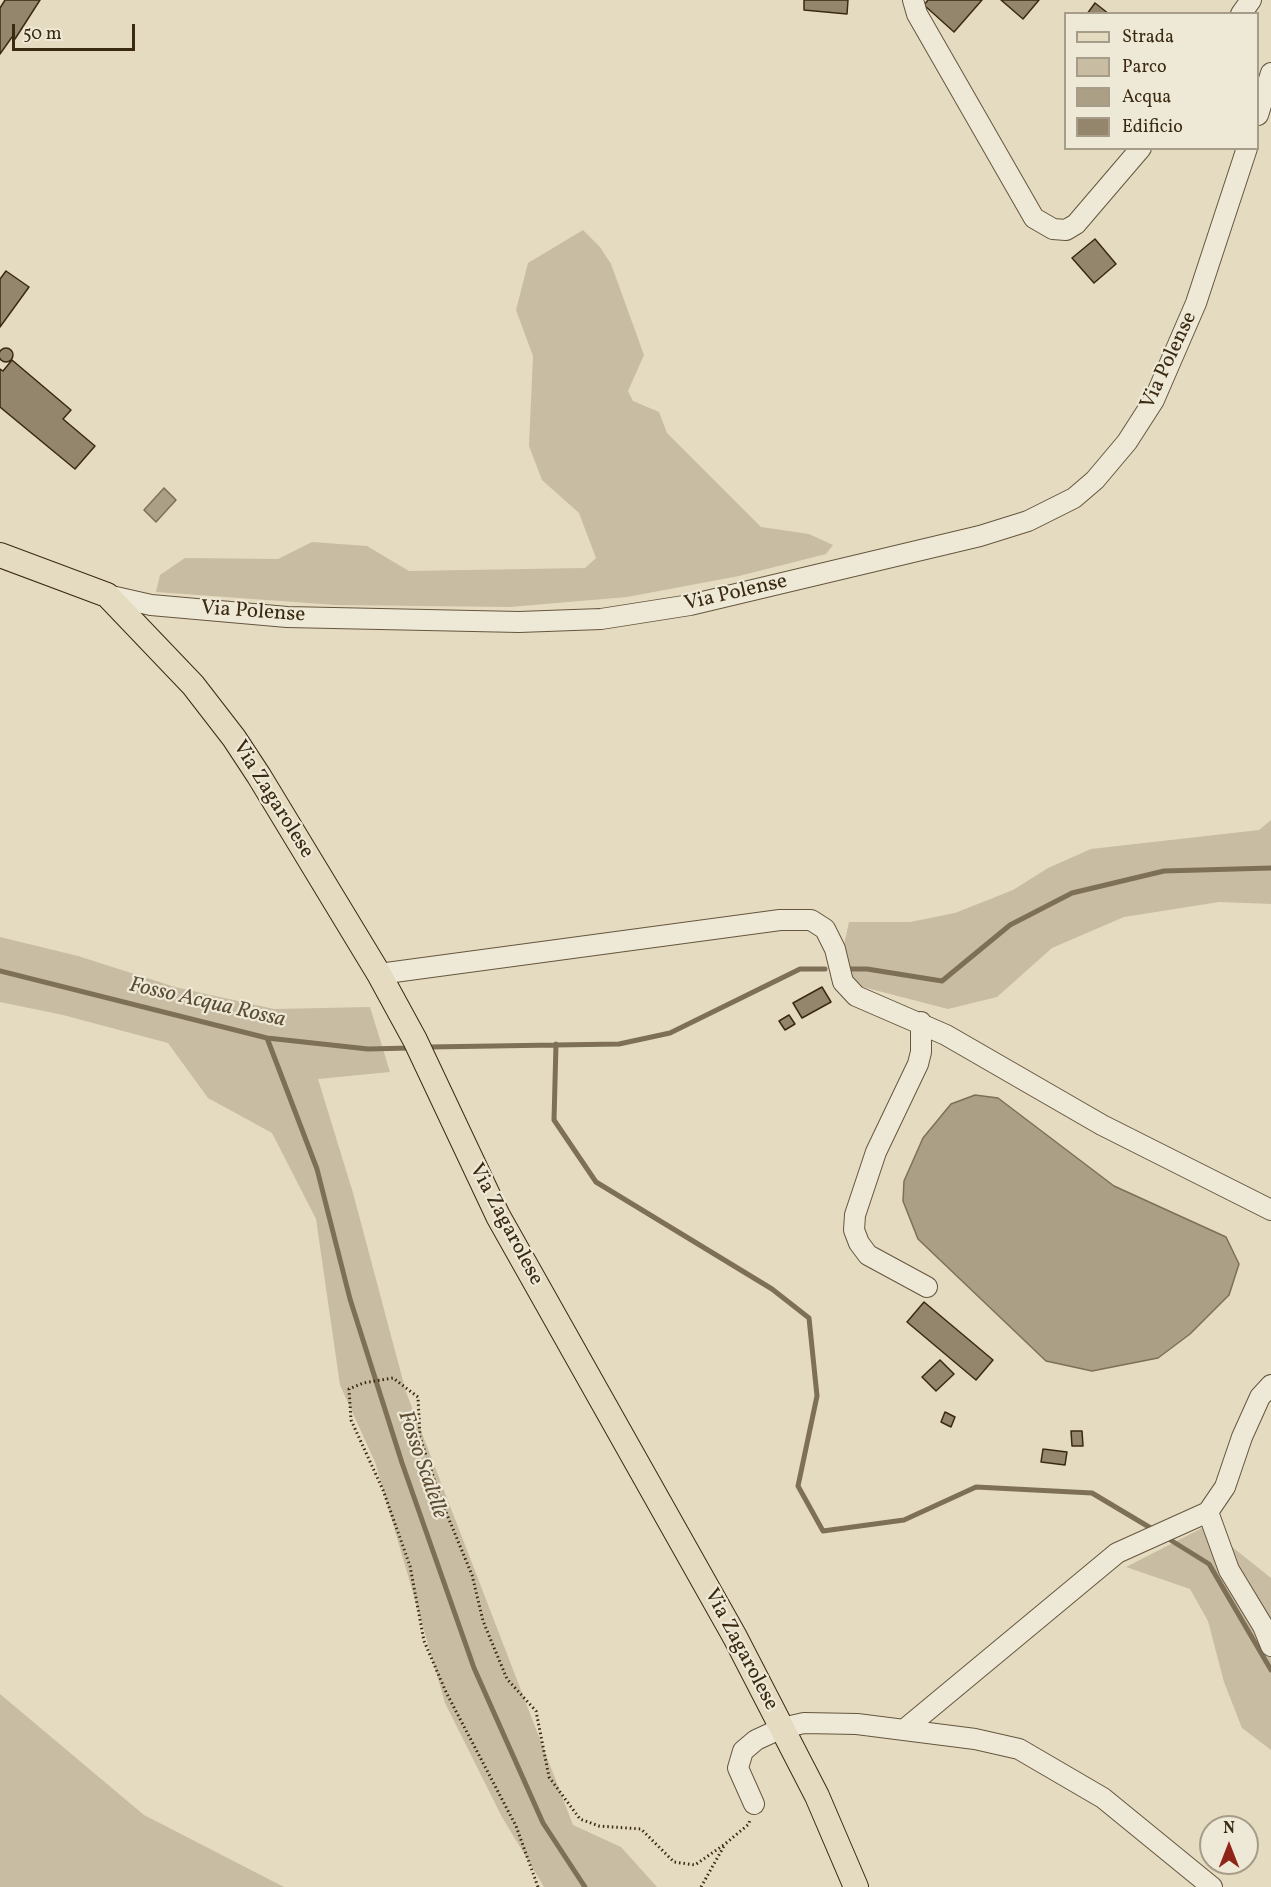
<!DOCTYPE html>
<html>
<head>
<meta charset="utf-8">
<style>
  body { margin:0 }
  #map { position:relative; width:1271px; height:1887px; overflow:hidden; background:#e5dbc0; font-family:Vollkorn,serif }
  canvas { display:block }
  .legend { position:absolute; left:1064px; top:12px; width:195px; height:138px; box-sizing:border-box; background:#eee8d6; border:2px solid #a69c88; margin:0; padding:8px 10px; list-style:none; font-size:18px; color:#3b2a12 }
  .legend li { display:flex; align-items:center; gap:12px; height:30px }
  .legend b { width:30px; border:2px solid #a69c88 }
  .north { position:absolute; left:1199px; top:1815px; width:60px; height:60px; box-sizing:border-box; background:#eee8d6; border:2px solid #a69c88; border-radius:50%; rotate:0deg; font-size:16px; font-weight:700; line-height:24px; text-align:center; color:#3b2a12 }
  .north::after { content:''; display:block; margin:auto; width:21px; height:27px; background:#8f2418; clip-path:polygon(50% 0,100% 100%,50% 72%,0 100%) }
  .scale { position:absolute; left:12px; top:24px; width:123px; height:27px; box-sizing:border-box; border:3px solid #3b2a12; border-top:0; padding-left:8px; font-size:18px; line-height:21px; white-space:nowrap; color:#3b2a12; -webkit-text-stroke:4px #eee8d6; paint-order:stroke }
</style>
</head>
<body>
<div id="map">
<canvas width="1271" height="1887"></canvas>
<ul class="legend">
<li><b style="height:8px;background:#e5dbc0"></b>Strada</li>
<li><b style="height:16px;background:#c8bda2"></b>Parco</li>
<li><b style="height:16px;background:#ab9f85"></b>Acqua</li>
<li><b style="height:16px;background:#93866c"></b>Edificio</li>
</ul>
<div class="north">N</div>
<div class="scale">50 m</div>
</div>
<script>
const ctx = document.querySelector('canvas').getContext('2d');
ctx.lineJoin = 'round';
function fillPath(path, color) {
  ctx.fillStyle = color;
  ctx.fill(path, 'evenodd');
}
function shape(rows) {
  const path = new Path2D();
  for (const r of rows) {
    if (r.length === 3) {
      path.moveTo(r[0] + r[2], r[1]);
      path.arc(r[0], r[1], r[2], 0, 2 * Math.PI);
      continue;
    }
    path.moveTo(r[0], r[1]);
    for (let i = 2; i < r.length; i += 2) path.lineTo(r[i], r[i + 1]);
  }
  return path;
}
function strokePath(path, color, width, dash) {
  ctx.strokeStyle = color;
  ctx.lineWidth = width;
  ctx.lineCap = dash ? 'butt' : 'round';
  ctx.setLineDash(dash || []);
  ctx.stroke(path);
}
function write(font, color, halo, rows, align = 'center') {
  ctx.font = font + ' Vollkorn,serif';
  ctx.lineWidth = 4.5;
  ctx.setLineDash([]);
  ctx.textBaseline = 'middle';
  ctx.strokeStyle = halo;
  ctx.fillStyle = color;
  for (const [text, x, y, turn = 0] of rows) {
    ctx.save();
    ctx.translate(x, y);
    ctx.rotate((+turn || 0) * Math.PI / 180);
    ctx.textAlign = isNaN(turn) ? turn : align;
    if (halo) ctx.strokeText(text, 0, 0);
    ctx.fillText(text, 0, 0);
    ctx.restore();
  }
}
const green = shape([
  [583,230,600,247,611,264,644,355,628,391,633,401,659,412,667,433,761,527,809,534,833,545,826,554,739,576,627,597,510,607,336,605,156,592,160,575,185,558,278,559,312,542,367,546,409,571,585,568,596,558,579,513,542,480,529,446,533,356,516,310,528,263],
  [1271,820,1271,904,1219,902,1124,917,1052,948,997,997,948,1009,859,986,846,977,842,954,849,922,910,922,955,913,1013,890,1048,868,1091,849,1259,830],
  [0,937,78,956,175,987,274,1009,370,1007,390,1072,318,1079,353,1193,406,1392,573,1825,621,1847,657,1887,544,1887,502,1817,445,1703,375,1462,340,1385,316,1219,272,1133,208,1098,168,1043,63,1015,0,1002],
  [1206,1526,1271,1578,1271,1750,1242,1728,1224,1682,1208,1621,1190,1589,1126,1567],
  [0,1694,144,1815,284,1887,0,1887]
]);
const water = shape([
  [164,488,176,500,156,522,144,510,164,488],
  [975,1095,998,1098,1114,1186,1226,1237,1239,1264,1229,1295,1190,1334,1158,1358,1092,1371,1046,1361,918,1239,903,1201,904,1181,923,1138,951,1104,975,1095]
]);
const stream = shape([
  [850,969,867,969,942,981,1010,925,1072,893,1164,871,1271,868],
  [0,971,267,1038,368,1049,410,1048],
  [267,1038,317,1169,350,1299,402,1463,474,1668,543,1823,585,1887],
  [556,1044,554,1120,596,1182,772,1289,809,1318,817,1396,798,1486,823,1531,904,1520,976,1487,1092,1493,1154,1530],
  [429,1047,619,1044,670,1033,800,969,825,969],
  [1164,1536,1209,1564,1271,1670]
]);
const building = shape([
  [5,0,40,0,15,39,12,37,0,54,0,8,5,0],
  [804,0,848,0,847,14,804,10,804,0],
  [928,0,982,0,954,32,924,5,928,0],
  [1001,0,1039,0,1023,19,1001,0],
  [1095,3,1109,14,1087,14,1095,3],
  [1095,239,1116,264,1094,283,1072,258,1095,239],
  [6,271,29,287,0,327,0,279,6,271],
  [6,355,7],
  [12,360,71,410,63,419,95,446,75,469,0,407,0,369,3,371,12,360],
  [822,987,831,1002,802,1018,793,1003,822,987],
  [789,1015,795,1024,785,1030,779,1021,789,1015],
  [924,1302,993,1360,976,1380,907,1322,924,1302],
  [940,1360,954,1374,936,1391,922,1377,940,1360],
  [945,1412,955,1417,951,1427,941,1422,945,1412],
  [1071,1431,1082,1431,1083,1446,1072,1446,1071,1431],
  [1043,1449,1067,1452,1065,1465,1041,1462,1043,1449]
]);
const path = shape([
  [538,1887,516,1826,446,1692,424,1641,410,1566,383,1490,351,1420,349,1389,363,1383,393,1378,418,1397,420,1437,441,1500,472,1575,483,1621,507,1679,536,1711,549,1777,580,1819,599,1826,641,1829,674,1862,695,1865,725,1844,749,1824,750,1819],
  [701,1887,724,1846]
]);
const minor = shape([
  [913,0,917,14,1034,218,1053,229,1066,230,1076,224,1141,148],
  [1241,14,1251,0],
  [1258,115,1271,73],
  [107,595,151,605,287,617,519,622,601,619,690,605,980,536,1028,521,1074,498,1095,480,1127,442,1154,400,1196,303,1247,148],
  [379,974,780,920,811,920,825,929,835,949,843,982,856,996,946,1035,1102,1125,1271,1210],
  [921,1022,921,1052,918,1064,876,1152,855,1215,854,1230,859,1243,868,1255,927,1287],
  [1208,1512,1229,1570,1263,1626,1271,1646],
  [905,1729,1117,1553,1208,1512,1225,1487,1242,1437,1260,1397,1271,1385],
  [754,1804,738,1768,743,1751,756,1740,782,1728,804,1723,857,1724,975,1739,1019,1749,1103,1798,1212,1887]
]);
const major = shape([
  [0,555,107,595,193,685,234,738,259,776,379,974,415,1040,498,1216,735,1637,817,1796,856,1887]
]);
const streetNames = [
  ["Via Polense",1170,361,-65],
  ["Via Polense",736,594,-13],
  ["Via Polense",253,613,4],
  ["Via Zagarolese",272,800,58],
  ["Via Zagarolese",505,1225,62],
  ["Via Zagarolese",740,1650,62]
];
const waterNames = [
  ["Fosso Acqua Rossa",207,1004,13],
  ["Fosso Scalelle",421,1465,71]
];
fillPath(green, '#c8bda2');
fillPath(water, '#ab9f85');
strokePath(water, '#7e7057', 1.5);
strokePath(stream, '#7e7057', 5);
fillPath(building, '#93866c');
strokePath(building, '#3b2a12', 1.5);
strokePath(minor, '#66563e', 22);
strokePath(major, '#3b2a12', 26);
strokePath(path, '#3b2a12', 3, [1.5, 3]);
strokePath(minor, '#eee8d6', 20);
strokePath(major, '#e5dbc0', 24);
write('21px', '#3b2a12', '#eee8d6', streetNames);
write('italic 22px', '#5d4d34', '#eee8d6', waterNames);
</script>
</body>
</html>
